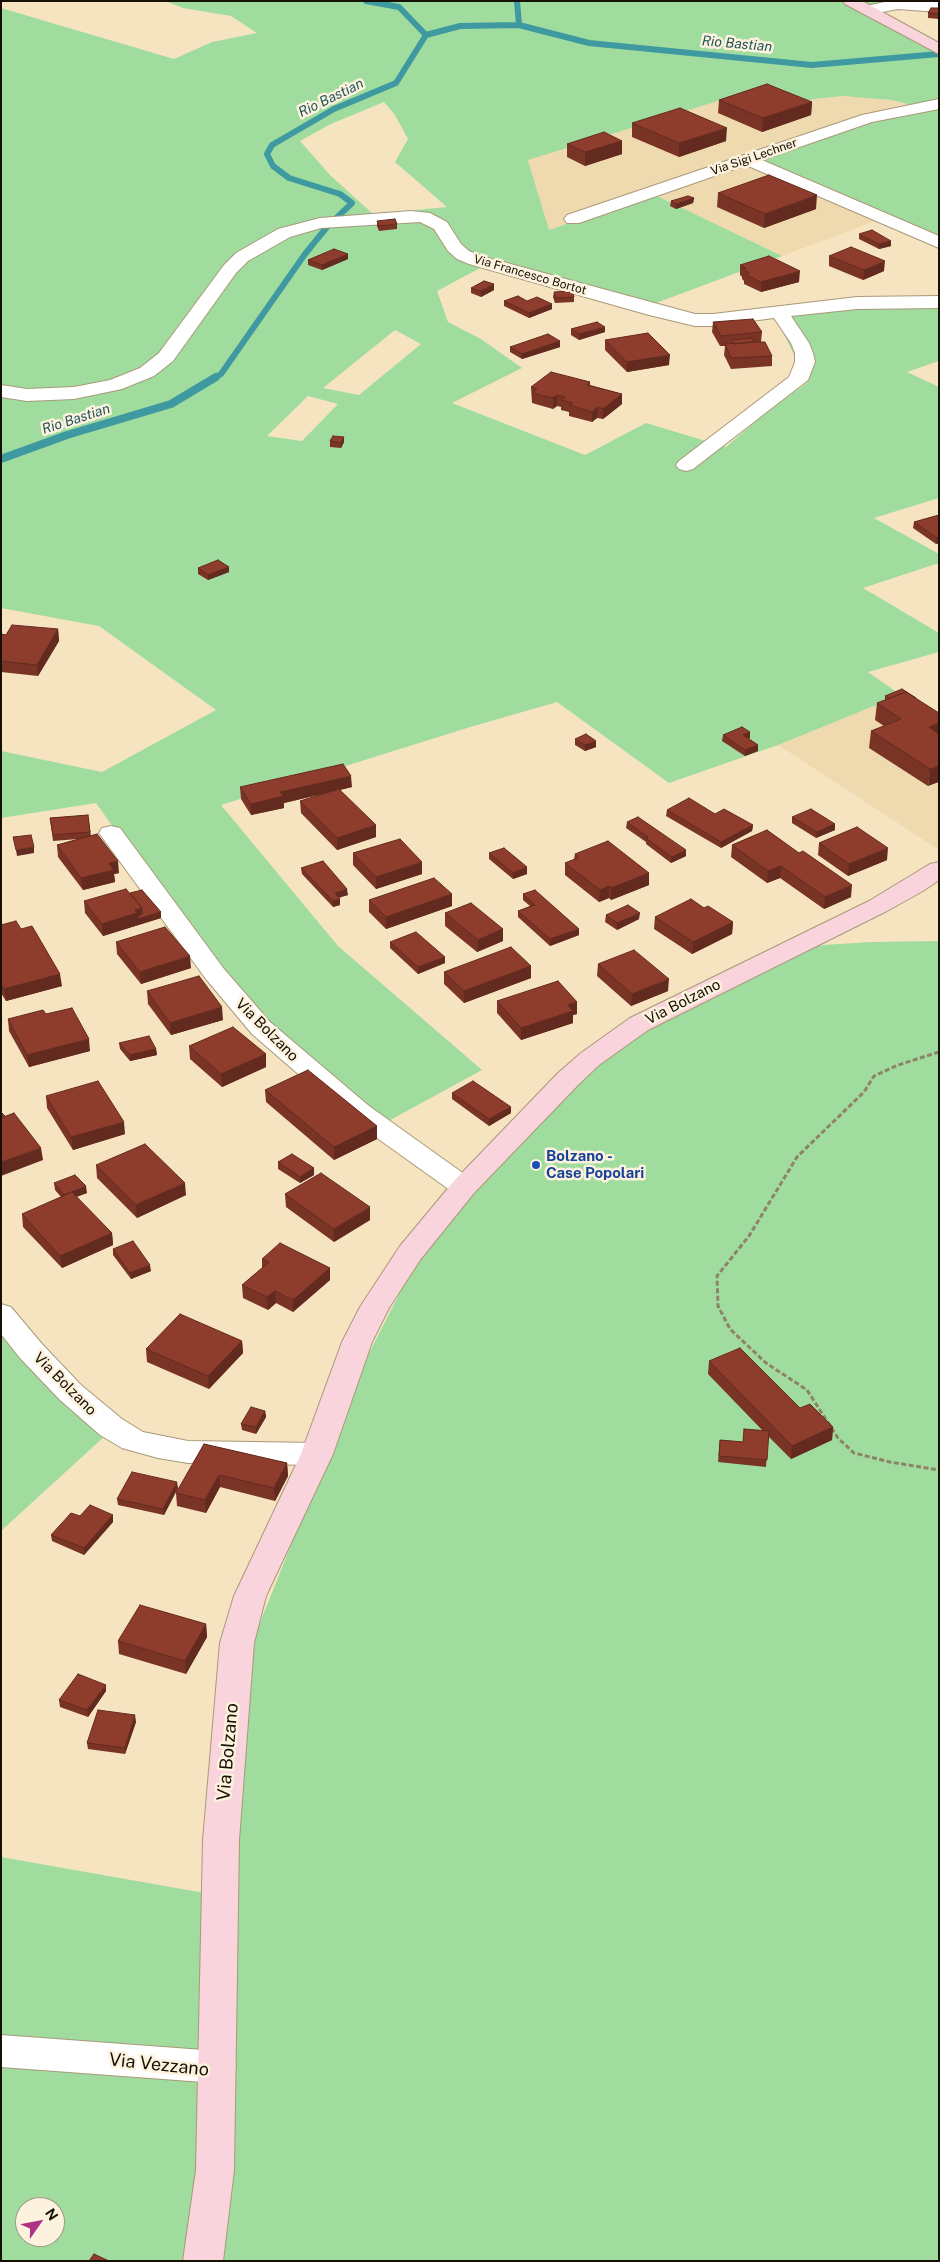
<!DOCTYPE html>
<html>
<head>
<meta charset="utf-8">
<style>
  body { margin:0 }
  #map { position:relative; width:940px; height:2262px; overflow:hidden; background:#f6e4c1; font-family:"Public Sans",sans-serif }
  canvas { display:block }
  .frame { position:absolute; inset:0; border:2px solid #171105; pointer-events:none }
  .north { position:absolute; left:15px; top:2197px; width:50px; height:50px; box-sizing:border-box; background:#fdf2de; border:1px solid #a19887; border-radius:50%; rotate:57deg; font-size:14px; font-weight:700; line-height:20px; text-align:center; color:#171105 }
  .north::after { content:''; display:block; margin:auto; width:18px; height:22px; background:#ae3385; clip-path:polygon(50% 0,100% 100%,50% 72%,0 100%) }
</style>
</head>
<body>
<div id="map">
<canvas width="940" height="2262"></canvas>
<div class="frame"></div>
<div class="north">N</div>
</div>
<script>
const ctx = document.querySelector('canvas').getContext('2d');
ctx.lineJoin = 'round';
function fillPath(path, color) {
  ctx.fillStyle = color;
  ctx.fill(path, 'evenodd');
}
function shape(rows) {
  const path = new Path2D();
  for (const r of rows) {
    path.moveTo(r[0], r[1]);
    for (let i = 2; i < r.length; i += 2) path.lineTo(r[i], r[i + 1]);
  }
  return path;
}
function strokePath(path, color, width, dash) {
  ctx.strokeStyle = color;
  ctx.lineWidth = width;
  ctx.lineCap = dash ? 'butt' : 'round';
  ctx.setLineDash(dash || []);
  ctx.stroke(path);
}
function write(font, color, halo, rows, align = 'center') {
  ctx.font = font + ' "Public Sans",sans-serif';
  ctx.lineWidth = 5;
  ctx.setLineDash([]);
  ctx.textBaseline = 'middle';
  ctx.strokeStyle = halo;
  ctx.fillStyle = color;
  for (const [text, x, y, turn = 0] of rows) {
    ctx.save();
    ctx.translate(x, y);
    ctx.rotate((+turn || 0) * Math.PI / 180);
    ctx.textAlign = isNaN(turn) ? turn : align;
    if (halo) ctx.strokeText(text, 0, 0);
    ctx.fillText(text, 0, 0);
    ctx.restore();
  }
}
const built = shape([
  [737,95,798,104,814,99,843,96,891,100,913,106,878,220,782,256,653,194,549,230,528,159],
  [901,695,939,719,939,850,778,745]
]);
const green = shape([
  [165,1,939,1,939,5,863,7,934,43,939,41,939,244,741,158,912,105,891,100,843,96,814,99,798,104,737,95,528,160,549,230,653,194,782,256,640,309,484,266,437,291,448,322,481,339,522,368,452,403,585,455,646,423,726,447,762,416,808,382,773,313,939,299,939,361,907,372,939,387,939,498,874,518,939,554,939,563,863,588,939,633,939,652,868,672,901,695,778,745,669,783,557,702,467,728,221,805,338,946,482,1070,383,1124,315,1071,194,940,96,803,1,818,1,751,102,772,216,710,99,626,1,608,1,8,174,59,212,42,257,33,231,16,183,8],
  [384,102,395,115,408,139,395,162,447,207,373,214,330,175,300,141,331,124],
  [395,330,421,344,359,395,323,388],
  [308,396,338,404,302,441,267,436],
  [939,941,939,2261,1,2261,1,1857,233,1898,253,1640,364,1363,416,1261,474,1193,550,1110,625,1043,808,946,871,942],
  [25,2207,55,2207,55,2237,25,2237],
  [1,1325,106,1435,1,1531]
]);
const streamFar1 = shape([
  [366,1,399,7,426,35],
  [517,1,519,25],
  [214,378,221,374,305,254,327,227,352,203,340,194,289,178,273,166,267,154,272,145,334,109,396,83,426,35,460,26,519,25,589,43,812,65,939,54]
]);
const stream = shape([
  [1,459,67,435,171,404,216,377]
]);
const path = shape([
  [939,1052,898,1065,874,1076,864,1092,797,1157,749,1236,717,1276,718,1306,730,1329,766,1363,807,1390,838,1438,854,1453,890,1462,939,1470]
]);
const street = shape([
  [889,1,939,2,939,12,898,9,867,15,862,13,859,10,862,7,889,1],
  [939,99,939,109,872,122,762,160,939,236,939,248,746,165,579,223,567,223,564,219,567,215,862,115,939,99],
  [411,211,430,213,447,222,461,244,469,251,481,256,695,314,713,314,857,297,939,296,939,308,857,309,791,316,809,343,813,353,815,362,808,380,693,469,686,471,679,469,676,465,679,461,789,377,795,362,795,353,791,343,774,318,713,326,695,326,649,315,469,264,457,259,448,251,434,229,420,222,321,228,290,237,248,261,236,273,173,361,154,376,122,389,74,399,27,401,1,397,1,385,27,389,74,387,110,380,140,368,159,353,224,265,236,253,278,229,320,218,411,211],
  [111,826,120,828,224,969,270,1022,369,1106,474,1181,478,1187,474,1193,464,1196,454,1193,349,1118,252,1034,206,979,99,833,102,828,111,826],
  [1,1304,11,1307,42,1344,81,1385,122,1419,143,1432,188,1441,317,1443,328,1446,333,1454,328,1462,317,1465,188,1463,158,1458,122,1448,100,1435,59,1399,20,1358,1,1334,1,1304],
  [1,2035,217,2051,230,2055,236,2067,230,2079,217,2083,1,2067,1,2035]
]);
const secondary = shape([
  [843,1,862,1,939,43,939,54,845,4,843,1],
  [939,862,939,880,923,891,887,911,648,1030,599,1065,578,1085,474,1193,420,1260,389,1308,372,1342,333,1454,266,1596,254,1643,239,1840,234,2170,223,2261,183,2261,196,2170,203,1840,220,1643,234,1596,301,1454,342,1342,360,1307,400,1246,454,1181,558,1073,581,1053,630,1018,869,901,930,864,939,862]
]);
const wall = shape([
  [939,8,939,19,928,18,928,13],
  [719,100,812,102,811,115,762,132,718,113],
  [632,123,726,141,679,157,632,137],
  [622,141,622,154,585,166,567,157,567,144],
  [718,193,816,209,764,228,717,207],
  [694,198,693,203,676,209,670,206,671,201],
  [377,221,397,224,397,229,379,231,377,226],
  [859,234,891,241,891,246,879,249,859,239],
  [829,256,884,271,863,280,829,266],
  [348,259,322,270,308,265,308,260],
  [740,265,799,282,761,292,744,284,744,281,742,279,742,277,740,275],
  [471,288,494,290,481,297,471,293],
  [554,292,574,297,574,302,555,303,553,297],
  [504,301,527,301,552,304,552,309,529,318,504,306],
  [713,322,762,332,761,342,772,356,772,366,731,369,724,355,725,346,720,346,712,332],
  [571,329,605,332,579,340,571,335],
  [605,340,669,365,627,372,605,350],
  [560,341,560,347,522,359,510,352,510,347],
  [590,382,590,385,622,394,622,404,603,419,597,418,592,422,569,416,569,412,561,410,561,407,557,406,553,409,532,403,531,387],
  [344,437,344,442,341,448,330,447,330,441],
  [939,515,939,543,936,544,913,528,914,522],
  [229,567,229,572,208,580,198,574,198,568],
  [58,629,59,641,38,676,1,672,1,634,6,635],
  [885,696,939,713,928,786,869,748,871,731,884,726,875,720,877,703,885,700],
  [750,732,750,738,748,738,758,745,758,751,745,756,722,741,723,735],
  [575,739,596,747,585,751,575,745],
  [240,787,352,787,340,790,376,837,337,850,301,813,300,801,326,793,284,803,284,808,251,815,241,799],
  [667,810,715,814,753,825,752,831,721,848,666,816],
  [88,815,91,836,119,873,114,874,115,882,83,890,58,857,57,845,78,839,53,841,50,818],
  [792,817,835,824,835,830,816,838,792,823],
  [627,822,686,856,671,863,646,844,646,842,626,828],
  [767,830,851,897,824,909,780,878,767,883,731,857,732,845],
  [819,843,887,860,848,876,818,855],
  [353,853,422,874,376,889,353,865],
  [489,853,527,874,513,879,489,859],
  [575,854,649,873,649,885,611,900,609,898,599,902,565,875,565,863,574,859],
  [301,868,348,895,339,897,340,899,340,905,333,907,302,874],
  [130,893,161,912,161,918,103,936,85,913,84,901],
  [452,894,452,906,386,929,369,912,369,900],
  [523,894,579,935,550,946,518,917,518,911,530,906,523,900],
  [445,913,503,929,503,941,477,952,445,926],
  [606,915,639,919,617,930,605,922],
  [655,917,733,922,732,934,692,954,654,929],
  [1,925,21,929,62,986,6,1001,1,993],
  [116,942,191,968,141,984,117,954],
  [390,942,445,957,445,963,418,974,390,948],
  [598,964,668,991,631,1006,597,976],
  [531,966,531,978,464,1003,444,984,444,972],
  [147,991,223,1020,171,1035,148,1004],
  [497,1001,577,1002,577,1014,573,1015,573,1023,521,1040,497,1013],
  [46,1014,90,1051,29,1067,9,1031,8,1019],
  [119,1043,156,1049,157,1055,130,1061,120,1049],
  [189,1046,266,1054,266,1067,222,1087,190,1059],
  [265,1090,377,1126,377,1139,334,1160,266,1102],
  [452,1093,511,1107,511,1113,489,1126,452,1099],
  [46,1096,125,1134,73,1150,47,1108],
  [278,1162,314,1168,314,1175,300,1183,278,1169],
  [96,1165,186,1195,137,1218,97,1178],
  [54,1183,87,1193,76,1197,112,1233,113,1245,62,1268,23,1227,22,1214,61,1197,55,1190],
  [285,1194,370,1220,334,1242,286,1207],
  [113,1249,151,1271,131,1279,113,1255],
  [262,1259,330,1268,330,1280,293,1312,276,1303,268,1310,243,1298,242,1285,262,1268],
  [242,1341,243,1353,209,1389,147,1362,146,1349],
  [709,1361,800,1408,833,1427,832,1440,791,1459,768,1436,766,1467,718,1462,720,1440,743,1442,763,1431,708,1374],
  [265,1411,266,1417,256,1434,242,1430,241,1424],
  [204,1444,287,1463,288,1476,275,1501,220,1487,206,1513,177,1506,176,1493],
  [178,1488,164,1515,118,1505,117,1499],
  [113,1515,113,1522,84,1555,52,1541,51,1535,80,1516],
  [206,1624,207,1637,186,1674,119,1654,118,1641],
  [106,1691,88,1717,60,1707,59,1700],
  [136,1722,125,1754,88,1749,87,1743]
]);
const shadedWall = shape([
  [812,102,811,115,762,132,763,118],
  [727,128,726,141,679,157,679,143],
  [622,141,622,154,585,166,585,152],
  [817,195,816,209,764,228,765,214],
  [694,198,693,203,676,209,676,204],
  [891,241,891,246,879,249,879,244],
  [348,254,348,259,322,270,322,265],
  [885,261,884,271,863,280,864,270],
  [800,271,799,282,761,292,761,282],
  [494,284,494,290,481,297,481,291],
  [552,304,552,309,529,318,529,313],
  [605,327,605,332,579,340,579,334],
  [560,341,560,347,522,359,522,354],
  [670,355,669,365,627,372,627,362],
  [622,394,622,404,603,419,603,409],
  [557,395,557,406,553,409,553,398],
  [598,407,597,418,592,422,592,412],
  [344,437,344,442,341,448,341,443],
  [937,538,939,538,939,543,936,544],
  [229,567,229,572,208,580,208,575],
  [58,629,59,641,38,676,37,665],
  [939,723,939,739,929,727],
  [750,732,750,738,743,741,743,735],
  [596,741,596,747,585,751,585,745],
  [758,745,758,751,745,756,745,750],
  [939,766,939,782,928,786,930,769],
  [351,776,352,787,284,803,284,808,251,815,251,804,280,792],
  [835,824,835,830,816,838,817,832],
  [376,825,376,837,337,850,337,838],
  [753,825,752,831,721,848,721,842],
  [34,847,34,853,17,856,16,850],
  [888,848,887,860,848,876,849,864],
  [686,850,686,856,671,863,672,857],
  [118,861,119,873,114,874,115,882,83,890,81,878,109,863],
  [422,862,422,874,376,889,376,877],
  [781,866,780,878,767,883,768,871],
  [527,867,527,874,513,879,513,873],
  [649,873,649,885,611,900,611,888],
  [852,885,851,897,824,909,825,897],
  [609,886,609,898,599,902,600,890],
  [347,889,348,895,335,899,335,893],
  [452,894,452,906,386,929,386,917],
  [340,899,340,905,333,907,333,901],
  [142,908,161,912,161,918,103,936,102,924],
  [640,913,639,919,617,930,617,923],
  [733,922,732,934,692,954,693,942],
  [503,929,503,941,477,952,478,940],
  [579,929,579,935,550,946,550,939],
  [190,956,191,968,141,984,140,972],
  [445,957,445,963,418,974,418,967],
  [531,966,531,978,464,1003,464,991],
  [60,974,62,986,6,1001,4,989],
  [669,979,668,991,631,1006,632,994],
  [577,1002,577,1014,573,1015,573,1023,521,1040,521,1028,568,1005],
  [222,1007,223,1020,171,1035,170,1023],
  [89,1039,90,1051,29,1067,27,1055],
  [156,1049,157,1055,130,1061,130,1055],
  [266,1054,266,1067,222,1087,221,1074],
  [511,1107,511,1113,489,1126,489,1119],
  [124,1122,125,1134,73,1150,71,1137],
  [377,1126,377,1139,334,1160,334,1147],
  [41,1148,43,1160,1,1176,1,1162],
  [314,1168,314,1175,300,1183,300,1177],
  [185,1183,186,1195,137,1218,136,1205],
  [86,1186,87,1193,65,1201,64,1195],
  [370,1207,370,1220,334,1242,334,1229],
  [112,1233,113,1245,62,1268,60,1256],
  [150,1265,151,1271,131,1279,130,1273],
  [330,1268,330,1280,293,1312,293,1300],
  [275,1291,276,1303,268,1310,267,1297],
  [242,1341,243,1353,209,1389,208,1376],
  [265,1411,266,1417,256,1434,256,1427],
  [833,1427,832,1440,791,1459,792,1446],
  [287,1463,288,1476,275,1501,274,1488],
  [219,1475,220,1487,206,1513,205,1500],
  [177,1482,178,1488,164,1515,163,1509],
  [113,1515,113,1522,84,1555,84,1548],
  [206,1624,207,1637,186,1674,185,1661],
  [106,1685,106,1691,88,1717,87,1710],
  [135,1715,136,1722,125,1754,125,1748]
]);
const building = shape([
  [931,8,939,8,939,14,928,13,931,8],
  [767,84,812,102,763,118,719,100,767,84],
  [680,108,727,128,679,143,632,123,680,108],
  [604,132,622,141,585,152,567,144,604,132],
  [769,175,817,195,765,214,718,193,769,175],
  [688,196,694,198,676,204,671,201,688,196],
  [395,219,397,224,379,226,377,221,395,219],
  [872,230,891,241,879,244,859,234,872,230],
  [851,247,885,261,864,270,829,256,851,247],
  [334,249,348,254,322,265,308,260,334,249],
  [769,256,800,271,761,282,745,274,749,273,743,269,746,268,740,265,769,256],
  [484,281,494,284,481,291,471,288,484,281],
  [572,291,574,297,556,298,554,292,572,291],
  [518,296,527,301,537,297,552,304,529,313,504,301,518,296],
  [753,319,762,332,721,336,713,322,753,319],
  [597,322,605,327,579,334,571,329,597,322],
  [648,333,670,355,627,362,605,340,648,333],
  [548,334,560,341,522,354,510,347,548,334],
  [752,338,754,342,734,344,732,340,752,338],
  [757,342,765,342,772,356,731,358,725,344,757,342],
  [551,372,590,382,587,385,622,394,603,409,598,407,592,412,569,405,573,403,561,400,565,397,557,395,553,398,532,393,537,389,531,387,551,372],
  [333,436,344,437,341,443,330,441,333,436],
  [939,515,939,538,937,538,914,522,939,515],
  [218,560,229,567,208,575,198,568,218,560],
  [12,625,58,629,37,665,1,661,1,634,6,635,12,625],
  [902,689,916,698,906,692,889,698,885,696,902,689],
  [906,692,939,713,939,723,929,727,939,734,939,766,930,769,871,731,901,719,877,703,906,692],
  [742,727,750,732,743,735,758,745,745,750,723,735,742,727],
  [586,734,596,741,585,745,575,739,586,734],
  [343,764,351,776,280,792,284,796,251,804,240,787,343,764],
  [339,789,376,825,337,838,300,801,339,789],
  [689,798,715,814,724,809,753,825,721,842,667,810,689,798],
  [811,809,835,824,817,832,792,817,811,809],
  [88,815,90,832,53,835,50,818,88,815],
  [638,817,686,850,672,857,646,838,648,837,627,822,638,817],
  [857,827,888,848,849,864,819,843,857,827],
  [767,830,799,853,803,851,852,885,825,897,781,866,768,871,732,845,767,830],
  [97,834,118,861,109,863,114,870,81,878,57,845,97,834],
  [31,835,34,847,16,850,13,837,31,835],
  [400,839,422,862,376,877,353,853,400,839],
  [608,841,649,873,611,888,609,886,600,890,565,863,578,858,575,854,608,841],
  [504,848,527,867,513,873,489,853,504,848],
  [323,861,347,889,335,893,340,899,333,901,301,868,323,861],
  [434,878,452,894,386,917,369,900,434,878],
  [126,889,142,908,135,910,137,913,102,924,84,901,126,889],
  [142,890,161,912,138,919,138,916,142,914,142,908,130,893,142,890],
  [535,890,579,929,550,939,518,911,535,905,523,894,535,890],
  [691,899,704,908,708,906,733,922,693,942,655,917,691,899],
  [471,903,503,929,478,940,445,913,471,903],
  [628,905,640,913,617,923,606,915,628,905],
  [16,921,21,929,32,926,60,974,4,989,1,984,1,925,16,921],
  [165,927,190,956,140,972,116,942,165,927],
  [416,932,445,957,418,967,390,942,416,932],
  [511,947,531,966,464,991,444,972,511,947],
  [634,950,669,979,632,994,598,964,634,950],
  [199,976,222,1007,170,1023,147,991,199,976],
  [558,981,577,1002,568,1005,573,1011,521,1028,497,1001,558,981],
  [72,1008,89,1039,27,1055,8,1019,43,1010,46,1014,72,1008],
  [233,1027,266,1054,221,1074,189,1046,233,1027],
  [149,1036,156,1049,130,1055,119,1043,149,1036],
  [308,1070,377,1126,334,1147,265,1090,308,1070],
  [98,1081,124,1122,71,1137,46,1096,98,1081],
  [473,1081,511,1107,489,1119,452,1093,473,1081],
  [1,1112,5,1116,1,1118,1,1112],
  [14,1113,41,1148,1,1162,1,1118,14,1113],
  [145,1144,185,1183,136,1205,96,1165,145,1144],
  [292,1154,314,1168,300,1177,278,1162,292,1154],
  [321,1173,370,1207,334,1229,285,1194,321,1173],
  [75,1175,86,1186,64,1195,54,1183,75,1175],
  [72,1192,112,1233,60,1256,22,1214,72,1192],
  [133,1241,150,1265,130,1273,113,1249,133,1241],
  [280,1243,330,1268,293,1300,275,1291,267,1297,242,1285,269,1262,262,1259,280,1243],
  [180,1314,242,1341,208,1376,146,1349,180,1314],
  [740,1348,800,1408,810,1404,833,1427,792,1446,709,1361,740,1348],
  [251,1407,265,1411,256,1427,241,1424,251,1407],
  [744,1429,769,1431,767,1460,719,1456,720,1440,743,1442,744,1429],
  [204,1444,287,1463,274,1488,219,1475,205,1500,176,1493,204,1444],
  [132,1472,177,1482,163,1509,117,1499,132,1472],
  [90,1505,113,1515,84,1548,51,1535,71,1513,80,1516,90,1505],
  [140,1605,206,1624,185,1661,118,1641,140,1605],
  [78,1674,106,1685,87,1710,59,1700,78,1674],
  [98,1710,135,1715,125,1748,87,1743,98,1710],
  [94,2254,109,2261,89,2261,94,2254]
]);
const markers = [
  [536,1165,5,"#1a4fb4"]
];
const farStreetnames = [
  ["Via Sigi Lechner",754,157,-19],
  ["Via Francesco Bortot",530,275,16]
];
const farWaternames = [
  ["Rio Bastian",737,44,5],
  ["Rio Bastian",331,98,-26],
  ["Rio Bastian",76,419,-18]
];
const streetNames = [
  ["Via Bolzano",683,1002,-27],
  ["Via Bolzano",267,1030,45],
  ["Via Bolzano",65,1384,45]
];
const transitNames = [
  ["Bolzano -",546,1156],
  ["Case Popolari",546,1173]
];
const nearStreetnames = [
  ["Via Bolzano",228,1752,-85],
  ["Via Vezzano",159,2065,6]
];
fillPath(built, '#efdab0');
fillPath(green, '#a0dc9e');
strokePath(streamFar1, '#3e99a0', 6);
strokePath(stream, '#3e99a0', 8);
strokePath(street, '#a99978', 2);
strokePath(secondary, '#a99978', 2);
strokePath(path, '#8e826a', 3, [5, 2.5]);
fillPath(street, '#fff');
fillPath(secondary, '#f9d4dc');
fillPath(wall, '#7a3426');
fillPath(shadedWall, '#632a1f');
fillPath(building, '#8e3c2c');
strokePath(building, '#632a1f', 1);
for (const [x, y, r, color] of markers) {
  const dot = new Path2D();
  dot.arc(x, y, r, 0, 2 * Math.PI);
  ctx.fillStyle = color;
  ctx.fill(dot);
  strokePath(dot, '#fdf2de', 2);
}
write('12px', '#171105', '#fdf2de', farStreetnames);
write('italic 14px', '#1d555b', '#fdf2de', farWaternames);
write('15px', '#171105', '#fdf2de', streetNames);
write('bold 15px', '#164399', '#fdf2de', transitNames, 'left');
write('18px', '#171105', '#fdf2de', nearStreetnames);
</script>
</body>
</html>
